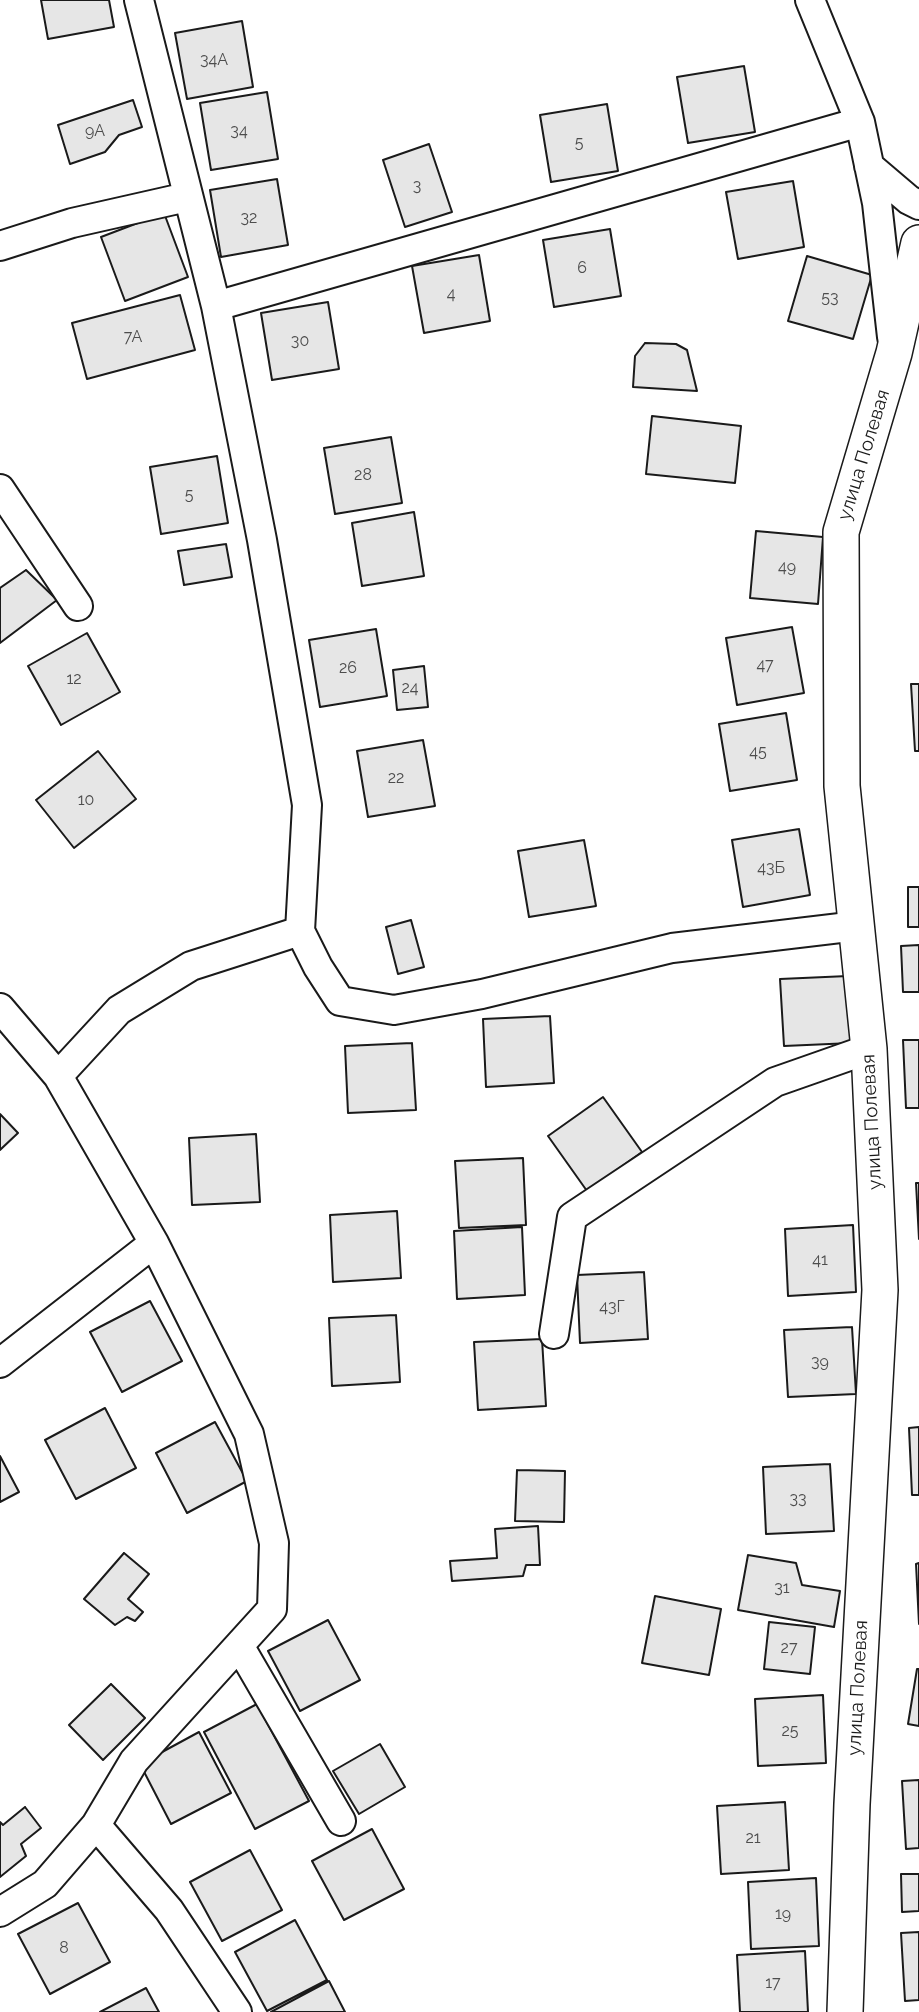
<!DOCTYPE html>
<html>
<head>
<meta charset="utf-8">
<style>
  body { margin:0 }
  canvas { display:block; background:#fff }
</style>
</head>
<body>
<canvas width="919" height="2012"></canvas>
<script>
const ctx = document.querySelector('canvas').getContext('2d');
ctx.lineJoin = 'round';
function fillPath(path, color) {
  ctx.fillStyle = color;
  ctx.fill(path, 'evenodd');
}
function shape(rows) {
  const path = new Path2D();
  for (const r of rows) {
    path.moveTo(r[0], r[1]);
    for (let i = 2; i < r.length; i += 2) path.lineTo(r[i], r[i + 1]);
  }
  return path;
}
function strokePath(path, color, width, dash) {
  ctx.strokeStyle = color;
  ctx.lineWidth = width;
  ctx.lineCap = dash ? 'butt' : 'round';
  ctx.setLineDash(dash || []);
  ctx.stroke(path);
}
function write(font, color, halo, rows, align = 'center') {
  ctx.font = font + ' Raleway,sans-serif';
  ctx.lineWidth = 5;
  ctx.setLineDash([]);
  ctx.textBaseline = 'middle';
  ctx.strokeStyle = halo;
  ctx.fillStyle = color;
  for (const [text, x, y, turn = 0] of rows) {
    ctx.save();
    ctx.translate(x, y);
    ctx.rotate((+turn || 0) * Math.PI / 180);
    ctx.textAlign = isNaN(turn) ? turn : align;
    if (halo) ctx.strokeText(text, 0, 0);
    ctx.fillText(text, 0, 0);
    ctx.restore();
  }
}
const building = shape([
  [41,0,109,0,114,27,48,39,41,0],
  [242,21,253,87,187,99,175,33,242,21],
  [744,66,755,132,688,143,677,77,744,66],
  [267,92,278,159,211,170,200,103,267,92],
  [133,100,142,127,119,135,105,152,70,164,58,125,133,100],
  [607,104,618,171,551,182,540,115,607,104],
  [429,144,452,212,405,227,383,160,429,144],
  [277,179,288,245,221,257,210,190,277,179],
  [793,181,804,247,738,259,726,192,793,181],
  [164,213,188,277,125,301,101,237,164,213],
  [610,229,621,296,554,307,543,240,610,229],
  [479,255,490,321,424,333,412,266,479,255],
  [807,256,872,275,853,339,788,321,807,256],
  [180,295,195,350,87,379,72,323,180,295],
  [328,302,339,369,272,380,261,313,328,302],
  [645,343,676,344,687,350,697,391,633,387,635,356,645,343],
  [652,416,741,426,735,483,646,474,652,416],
  [391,437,402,503,335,514,324,448,391,437],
  [217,456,228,523,161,534,150,467,217,456],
  [414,512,424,576,362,586,352,523,414,512],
  [756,531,823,537,818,604,750,598,756,531],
  [226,544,232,577,184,585,178,551,226,544],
  [26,570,57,600,0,643,0,588,26,570],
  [792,627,804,693,737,705,726,638,792,627],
  [376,629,387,696,320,707,309,640,376,629],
  [87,633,120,692,61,725,28,666,87,633],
  [424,666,428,707,397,710,393,670,424,666],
  [911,684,919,684,919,751,915,751,911,684],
  [786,713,797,780,730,791,719,724,786,713],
  [423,740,435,806,368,817,357,751,423,740],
  [98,751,136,799,74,848,36,800,98,751],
  [799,829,810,895,743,907,732,840,799,829],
  [584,840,596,906,529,917,518,851,584,840],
  [908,887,919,887,919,927,908,927,908,887],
  [411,920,424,967,398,974,386,927,411,920],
  [919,945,919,992,903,992,901,946,919,945],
  [848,976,852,1043,784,1046,780,979,848,976],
  [550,1016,554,1083,486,1087,483,1019,550,1016],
  [903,1040,919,1040,919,1108,906,1108,903,1040],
  [412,1043,416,1110,348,1113,345,1046,412,1043],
  [603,1097,642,1152,587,1191,548,1136,603,1097],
  [0,1114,18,1133,0,1150,0,1114],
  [256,1134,260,1202,192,1205,189,1138,256,1134],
  [523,1158,526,1225,459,1228,455,1161,523,1158],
  [916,1183,919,1183,919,1239,916,1183],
  [397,1211,401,1278,333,1282,330,1215,397,1211],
  [853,1225,856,1292,788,1296,785,1229,853,1225],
  [522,1227,525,1295,457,1299,454,1231,522,1227],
  [644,1272,648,1339,580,1343,577,1275,644,1272],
  [150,1301,182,1361,122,1392,90,1332,150,1301],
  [396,1315,400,1382,332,1386,329,1318,396,1315],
  [852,1327,856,1394,788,1397,784,1330,852,1327],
  [542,1339,546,1406,478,1410,474,1342,542,1339],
  [105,1408,136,1468,76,1499,45,1440,105,1408],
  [215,1422,247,1481,187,1513,156,1453,215,1422],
  [919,1427,919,1495,912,1495,909,1428,919,1427],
  [0,1456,19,1492,0,1502,0,1456],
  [830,1464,834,1531,766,1534,763,1467,830,1464],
  [517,1470,565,1471,564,1522,515,1521,517,1470],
  [538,1526,540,1565,526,1565,523,1576,452,1581,450,1561,497,1558,495,1529,538,1526],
  [124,1553,149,1574,128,1599,143,1612,135,1621,127,1617,115,1625,84,1599,124,1553],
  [748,1555,796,1563,802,1585,840,1591,834,1627,738,1610,748,1555],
  [919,1563,919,1624,916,1564,919,1563],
  [655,1596,721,1609,709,1675,642,1663,655,1596],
  [328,1620,360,1680,300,1711,268,1651,328,1620],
  [769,1622,815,1627,810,1674,764,1669,769,1622],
  [917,1669,919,1669,919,1726,908,1724,917,1669],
  [111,1684,145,1718,103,1760,69,1725,111,1684],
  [823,1695,826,1763,758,1766,755,1699,823,1695],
  [257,1704,309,1801,255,1829,204,1732,257,1704],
  [199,1732,231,1793,171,1824,140,1764,199,1732],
  [380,1744,405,1787,359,1814,333,1771,380,1744],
  [919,1780,919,1848,906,1849,902,1781,919,1780],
  [785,1802,789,1870,721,1874,717,1806,785,1802],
  [25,1807,41,1828,21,1844,26,1856,0,1877,0,1822,3,1825,25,1807],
  [372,1829,404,1889,344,1920,312,1861,372,1829],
  [250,1850,282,1910,222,1941,190,1882,250,1850],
  [901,1874,919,1874,919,1911,902,1912,901,1874],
  [816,1878,819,1946,751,1949,748,1882,816,1878],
  [78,1903,110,1962,50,1994,18,1934,78,1903],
  [295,1920,327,1980,267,2011,235,1952,295,1920],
  [919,1932,919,2000,905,2001,901,1933,919,1932],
  [805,1951,808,2012,740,2012,737,1955,805,1951],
  [329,1981,345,2012,271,2012,329,1981],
  [146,1988,159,2012,100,2012,146,1988]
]);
const minor = shape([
  [139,0,216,306,262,540,307,805,300,931,318,967,340,1001,394,1010,482,994,672,948,857,926],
  [810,0,860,122,877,203,892,337],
  [869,166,909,200,919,205],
  [0,246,72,223,187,197],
  [216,306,860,122],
  [0,489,78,606],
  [0,1008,58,1076,154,1243,249,1434,274,1543,272,1609,134,1761,96,1825],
  [58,1076,119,1010,191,966,300,931],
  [554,1334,572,1217,775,1082,869,1049],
  [0,1363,154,1243],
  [240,1647,341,1821],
  [0,1912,45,1884,96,1825,169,1910,237,2012]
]);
const tertiary = shape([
  [845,2012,852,1804,880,1290,869,1049,842,786,841,532,894,353,919,243]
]);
const numberNames = [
  ["34А",214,60],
  ["9А",95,131],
  ["34",239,131],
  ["5",579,143],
  ["3",417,186],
  ["32",249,218],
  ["6",582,268],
  ["4",451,294],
  ["53",830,298],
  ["7А",133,337],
  ["30",300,341],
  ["28",363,475],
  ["5",189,495],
  ["49",787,567],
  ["47",765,665],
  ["26",348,668],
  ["12",74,679],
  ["24",410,688],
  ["45",758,752],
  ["22",396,778],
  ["10",86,800],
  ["43Б",771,868],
  ["41",820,1260],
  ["43Г",612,1307],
  ["39",820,1362],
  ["33",798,1499],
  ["31",782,1588],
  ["27",789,1648],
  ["25",790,1731],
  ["21",753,1838],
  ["19",783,1914],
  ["8",64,1948],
  ["17",773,1983]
];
const streetNames = [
  ["улица Полевая",864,455,-73],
  ["улица Полевая",872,1122,-93],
  ["улица Полевая",858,1688,-87]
];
fillPath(building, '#e6e6e6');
strokePath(building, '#1a1a1a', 2);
strokePath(minor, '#1a1a1a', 32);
strokePath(tertiary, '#1a1a1a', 38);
strokePath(minor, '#fff', 28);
strokePath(tertiary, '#fff', 35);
write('16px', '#4d4d4d', null, numberNames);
write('19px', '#1a1a1a', '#fff', streetNames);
</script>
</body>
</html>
